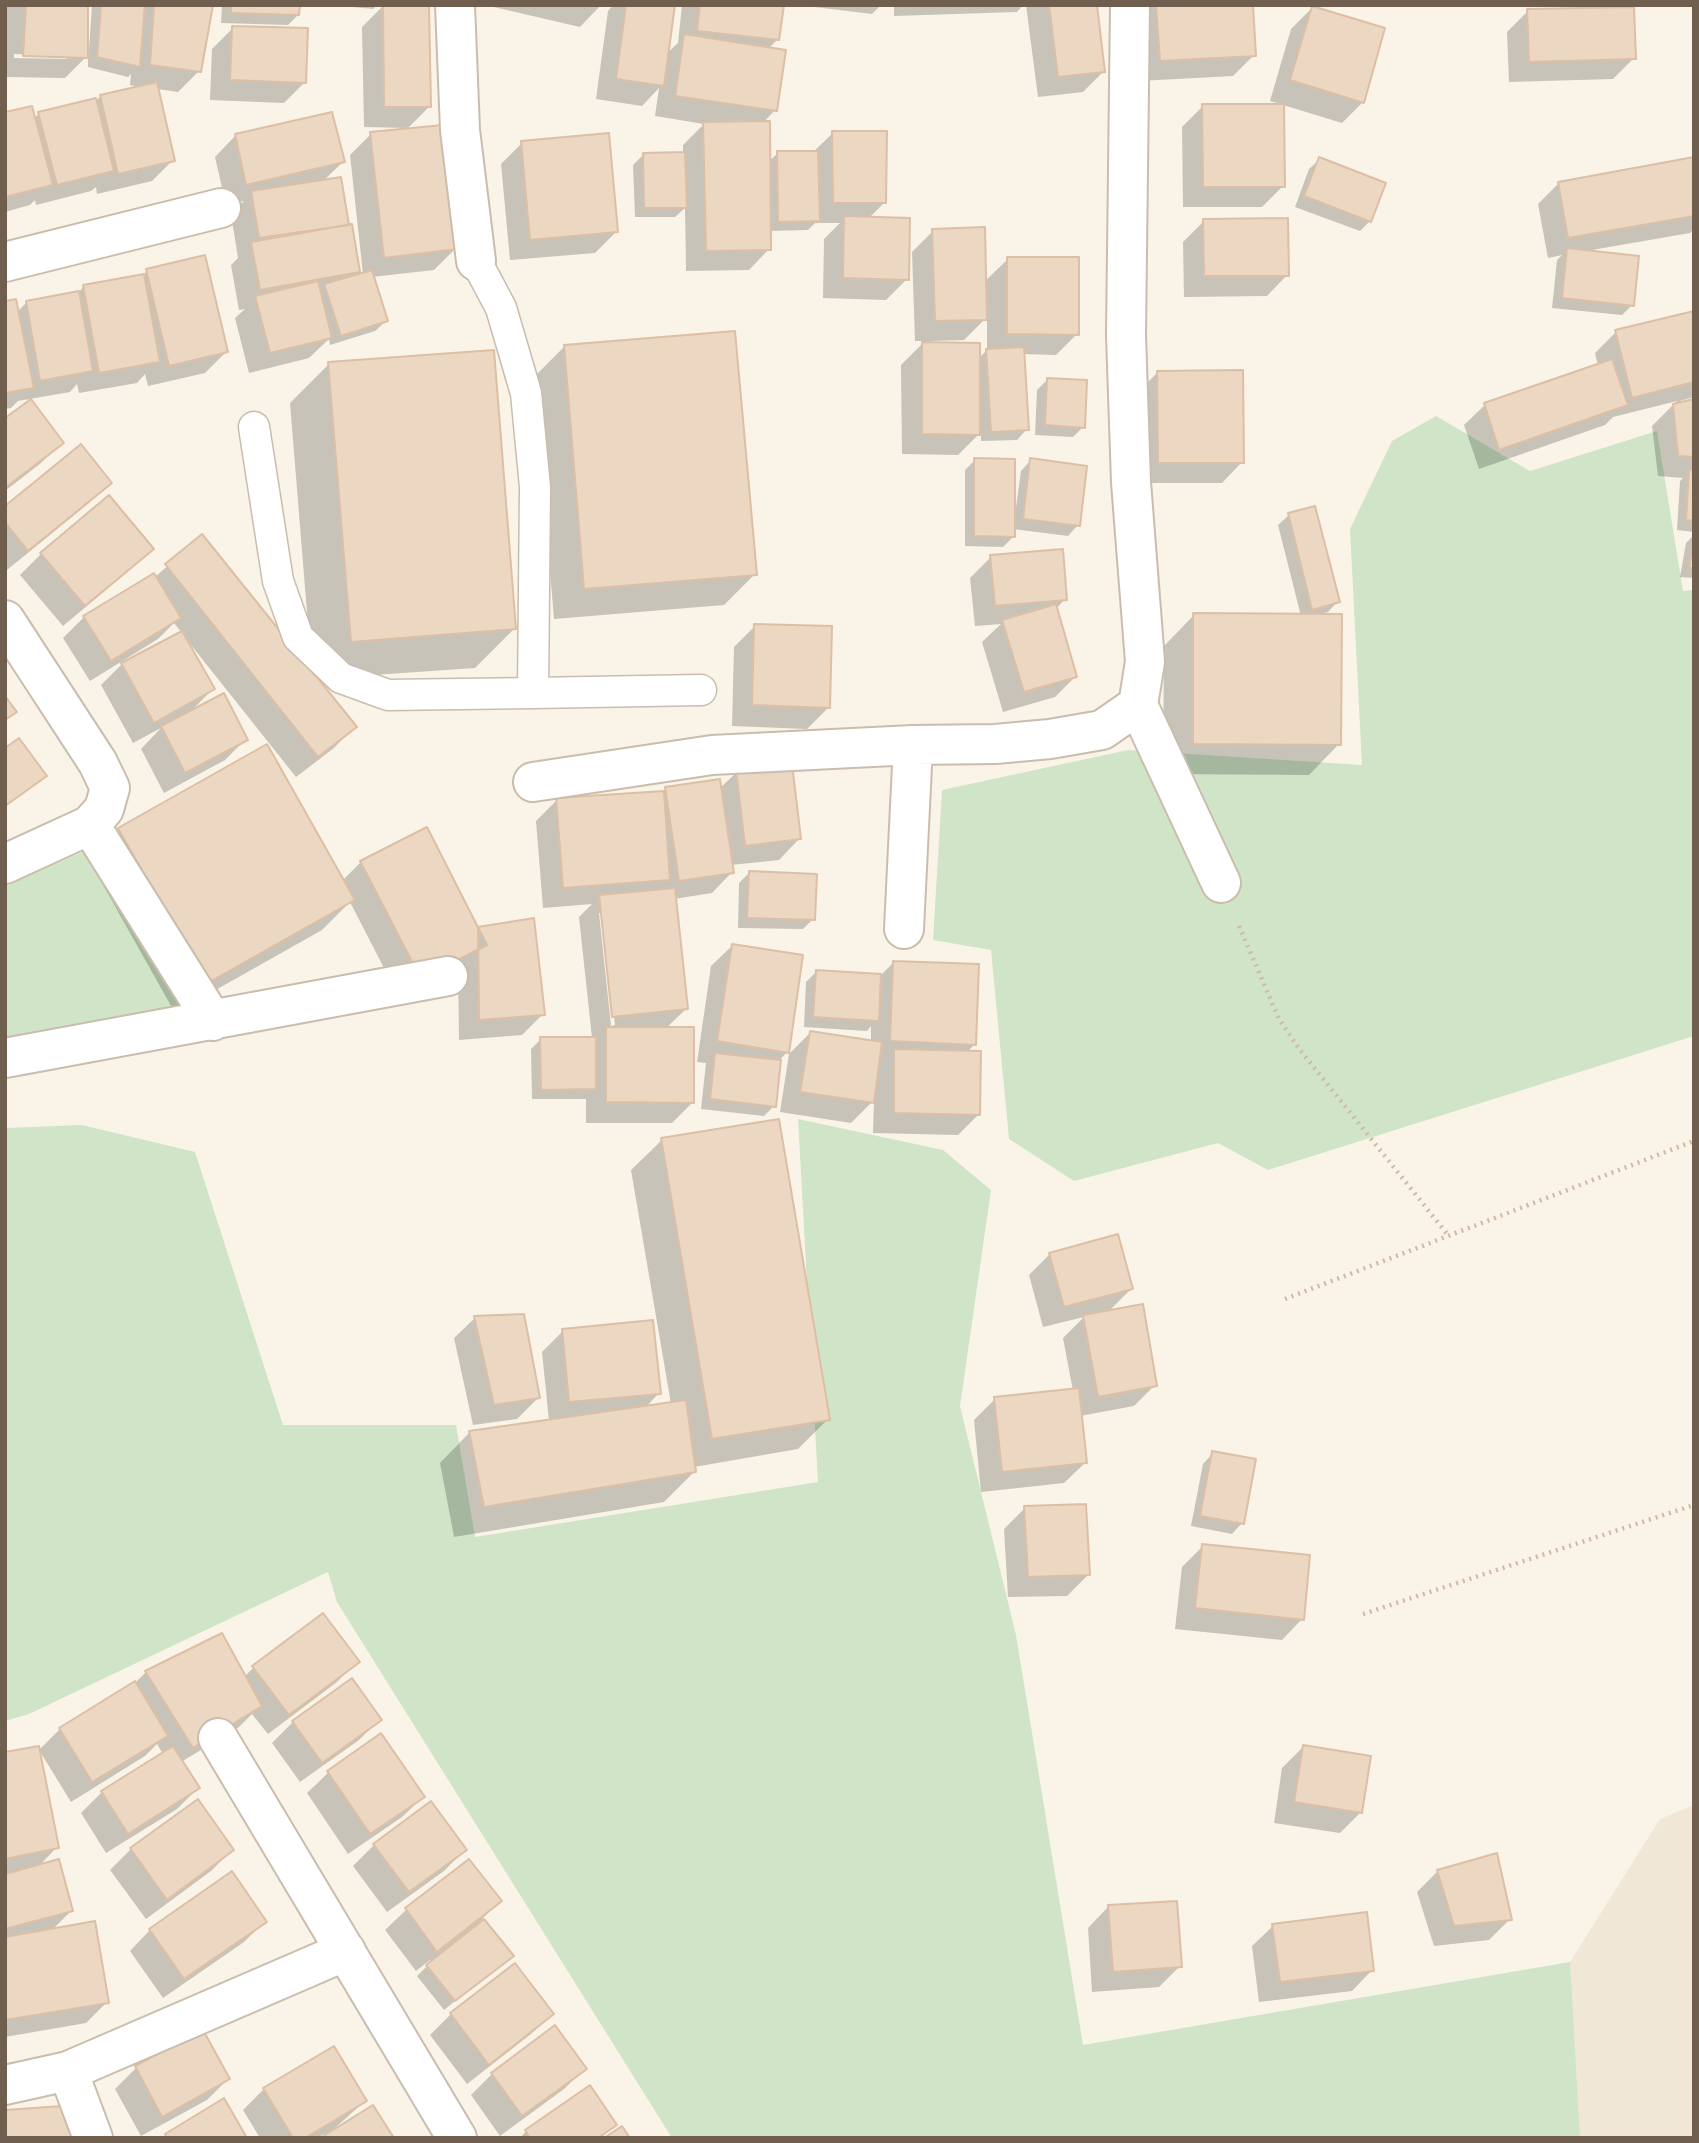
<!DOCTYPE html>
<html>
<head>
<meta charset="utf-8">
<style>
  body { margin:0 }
  #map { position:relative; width:1699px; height:2143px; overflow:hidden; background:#f9f4e7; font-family:"DejaVu Sans",sans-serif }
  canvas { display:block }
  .frame { position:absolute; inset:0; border:7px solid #705e4e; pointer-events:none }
</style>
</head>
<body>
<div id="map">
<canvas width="1699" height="2143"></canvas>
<div class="frame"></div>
</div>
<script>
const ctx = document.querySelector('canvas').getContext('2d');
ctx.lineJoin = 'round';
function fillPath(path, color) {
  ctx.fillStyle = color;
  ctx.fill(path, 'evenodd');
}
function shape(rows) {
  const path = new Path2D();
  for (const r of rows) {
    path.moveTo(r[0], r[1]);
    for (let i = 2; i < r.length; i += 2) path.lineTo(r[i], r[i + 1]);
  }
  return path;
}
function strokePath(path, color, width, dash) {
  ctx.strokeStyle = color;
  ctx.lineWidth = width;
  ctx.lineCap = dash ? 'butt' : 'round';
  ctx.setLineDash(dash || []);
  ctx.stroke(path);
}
const residential = shape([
  [1694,1805,1694,2138,1577,2138,1570,1962,1660,1819]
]);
const green = shape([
  [1436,416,1530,471,1657,431,1683,591,1694,590,1694,1036,1268,1170,1218,1143,1074,1181,1009,1139,991,950,933,940,942,790,1128,750,1362,765,1350,529,1392,441],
  [92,848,196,1023,5,1061,5,886],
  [798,1119,943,1150,991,1190,960,1406,1016,1635,1083,2045,1570,1962,1580,2138,672,2138,337,1602,328,1572,29,1714,5,1721,5,1128,82,1125,195,1152,283,1425,456,1425,475,1537,818,1482]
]);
const shadow = shape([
  [7,5,86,5,86,50,89,50,92,5,211,5,199,71,178,92,157,89,173,160,152,181,97,194,96,187,91,191,36,205,35,200,30,205,5,212,5,114,34,119,39,113,95,102,101,96,141,87,130,85,131,74,128,77,88,67,88,55,65,78,5,77],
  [14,54,67,56,67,59,14,58],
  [222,5,298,5,298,15,288,25,221,23],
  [332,5,377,5,373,9],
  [485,5,601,5,580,27],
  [613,5,673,5,666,54,678,43,682,5,782,5,778,39,768,49,775,110,763,123,768,162,778,153,812,153,833,133,885,202,868,219,907,279,886,300,823,298,824,239,840,223,815,223,808,230,769,231,769,249,749,270,686,271,685,208,675,217,635,217,633,165,643,155,683,154,683,145,704,124,655,116,659,88,642,106,596,99,608,11],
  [798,5,881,5,872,14],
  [894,5,1023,5,1017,12,894,16],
  [1026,5,1095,5,1104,71,1083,92,1038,97],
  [1135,5,1251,5,1254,55,1233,76,1139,81],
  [1363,5,1407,5,1363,7],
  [383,6,429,107,408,128,364,127,362,27],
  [1312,8,1363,102,1342,123,1270,101,1291,29],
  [1528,11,1634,58,1613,79,1509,82,1507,32],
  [233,28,305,82,284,103,210,100,212,49],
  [1203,106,1283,186,1262,207,1183,207,1182,127],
  [371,134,455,249,434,270,372,277,386,321,375,331,330,345,329,339,309,358,249,373,235,318,245,309,239,310,231,265,238,258,231,214,244,201,226,205,215,157,235,136,343,162,323,181,358,272,353,277,363,274,350,155],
  [522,143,616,232,595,253,510,260,501,164],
  [1320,159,1370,221,1360,231,1295,207,1309,169],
  [1694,159,1694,229,1690,233,1586,251,1632,305,1622,315,1552,308,1557,260,1562,255,1548,258,1538,204,1559,183],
  [1204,221,1287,275,1267,296,1184,297,1183,242],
  [933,231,984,282,1008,259,1077,334,1056,355,1022,354,1027,429,1017,440,981,441,981,432,958,455,902,454,901,365,925,341,915,341,912,252],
  [987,317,987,350,978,359,930,344,930,341,964,340],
  [147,271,226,352,205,373,148,386,145,374,137,383,79,393,77,384,70,392,18,401,11,408,5,409,5,303,17,312,27,302,78,293,84,286,142,276],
  [1694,312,1694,397,1680,401,1681,404,1694,401,1694,532,1677,530,1680,481,1683,478,1658,476,1652,426,1677,401,1613,417,1605,425,1479,469,1464,425,1485,405,1598,366,1595,353,1616,332],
  [564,347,755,574,724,605,554,619,534,377],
  [329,364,514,629,475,668,316,679,354,727,334,748,296,777,187,640,186,641,213,689,190,712,246,739,225,760,164,793,141,749,161,728,133,743,101,685,125,661,182,633,174,623,158,639,90,681,63,638,84,617,155,577,202,536,312,674,290,403],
  [1158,372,1242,462,1222,483,1138,483,1137,393],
  [1047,380,1083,427,1073,437,1035,435,1037,390],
  [5,420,61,443,41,463,5,491],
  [975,460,1013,514,1015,515,1021,471,1031,460,1078,525,1068,536,1013,529,1013,537,1003,547,965,546,965,470],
  [110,483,89,503,7,570,5,508],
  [109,498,151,548,131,569,63,626,20,575,41,554],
  [1289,515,1338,601,1328,612,1317,615,1339,744,1309,775,1163,774,1164,646,1194,615,1301,616,1278,525],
  [1694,535,1694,578,1680,577,1686,543],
  [991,557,1065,599,1056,609,1075,677,1055,697,1003,712,982,642,1001,624,975,626,970,578],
  [755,626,828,708,807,729,732,726,734,647],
  [5,750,44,776,5,807],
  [737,772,799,839,779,860,731,865,732,872,712,893,674,899,686,1009,665,1029,693,1102,672,1123,586,1123,586,1099,532,1099,531,1049,541,1039,592,1038,579,917,592,904,543,908,536,821,557,800,662,793,666,789,719,789],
  [599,913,603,913,615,1025,611,1026],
  [119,829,342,881,361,862,477,929,543,1014,522,1035,459,1040,458,969,400,999,350,902,322,930,175,1013,89,860],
  [749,873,813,919,803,929,738,928,739,883],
  [732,946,787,1052,779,1061,774,1106,764,1116,701,1109,706,1063,697,1062,711,966],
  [893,963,975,1044,967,1052,979,1114,958,1135,873,1133,874,1100,851,1123,780,1112,789,1054,810,1033,871,1042,871,1026,867,1031,804,1027,806,982,816,972,880,976],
  [662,1140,828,1419,798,1449,694,1467,694,1472,664,1502,454,1537,440,1463,470,1432,549,1421,542,1352,563,1331,659,1393,645,1408,671,1404,631,1170],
  [1050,1254,1131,1289,1107,1313,1155,1385,1134,1406,1080,1416,1085,1463,1064,1483,981,1492,974,1420,995,1399,1073,1391,1063,1338,1084,1317,1043,1327,1029,1275],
  [475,1318,538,1398,517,1419,473,1425,454,1338],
  [1213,1453,1242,1523,1232,1534,1191,1526,1203,1464],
  [1025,1508,1088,1575,1067,1596,1008,1597,1004,1529],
  [1203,1546,1302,1619,1282,1640,1175,1629,1182,1567],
  [221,1635,244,1677,253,1668,357,1661,337,1682,268,1734,252,1714,239,1727,181,1762,198,1788,177,1809,106,1853,81,1813,102,1792,163,1754,157,1744,145,1756,71,1802,39,1750,60,1729,134,1684,146,1672],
  [380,1719,359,1740,300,1782,272,1743,293,1722],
  [381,1735,423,1797,402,1817,348,1854,307,1793,328,1773],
  [1303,1747,1361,1812,1340,1833,1274,1823,1282,1768],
  [5,1754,57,1847,38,1867,71,1911,51,1931,107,2002,86,2023,5,2037],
  [374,1845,465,1850,444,1871,387,1912,353,1866],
  [131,1849,232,1850,211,1871,146,1919,110,1870],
  [469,1861,500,1901,482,1919,511,1956,444,2010,417,1976,431,1962,430,1960,416,1971,385,1930,406,1910],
  [1438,1871,1510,1919,1489,1940,1434,1946,1417,1892],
  [1108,1907,1180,1966,1159,1987,1092,1992,1088,1928],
  [265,1921,244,1942,163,1998,130,1951,150,1930],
  [1273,1926,1372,1970,1352,1991,1259,2002,1252,1946],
  [451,2014,551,2014,531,2034,467,2084,430,2035],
  [554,2028,585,2069,564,2089,500,2136,471,2095,492,2074],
  [203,2032,228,2079,207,2100,141,2136,115,2089,136,2068],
  [264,2089,365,2101,326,2136,324,2134,317,2138,260,2138,243,2110],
  [615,2124,601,2138,520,2138,526,2131]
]);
const building = shape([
  [26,5,88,5,88,58,23,56,26,5],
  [101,5,145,5,140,67,97,57,101,5],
  [154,5,213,5,201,72,150,65,154,5],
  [231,5,300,5,299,15,231,13,231,5],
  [383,5,429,5,431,107,384,107,383,5],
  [626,5,675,5,664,86,616,79,626,5],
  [700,5,784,5,779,40,697,31,700,5],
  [1049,5,1097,5,1105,72,1058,77,1049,5],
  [1156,5,1253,5,1256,56,1160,61,1156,5],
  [1312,6,1385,28,1364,103,1290,80,1312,6],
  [1634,7,1636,59,1529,62,1527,9,1634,7],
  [232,26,308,28,306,83,230,80,232,26],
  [684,34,786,50,777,111,675,96,684,34],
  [157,82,175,161,118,174,100,95,157,82],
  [96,98,114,171,57,185,38,112,96,98],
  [1202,104,1284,104,1285,187,1203,187,1202,104],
  [32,106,53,185,5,197,5,112,32,106],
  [332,112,345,162,246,185,235,134,332,112],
  [770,121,771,250,706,251,703,122,770,121],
  [443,125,457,249,384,258,370,132,443,125],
  [832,131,887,131,886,203,833,203,832,131],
  [609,133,618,232,530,240,521,141,609,133],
  [777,151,818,151,820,221,778,222,777,151],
  [685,152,687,208,644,208,643,153,685,152],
  [1319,157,1386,183,1371,222,1304,196,1319,157],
  [1694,157,1694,216,1568,238,1558,182,1694,157],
  [341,177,349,225,259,238,251,191,341,177],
  [844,216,910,218,909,280,843,278,844,216],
  [1288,218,1289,276,1204,276,1203,219,1288,218],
  [352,224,360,272,260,290,251,242,352,224],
  [985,227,987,320,935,321,932,229,985,227],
  [1567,248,1639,256,1634,306,1562,298,1567,248],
  [205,255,228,352,169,366,146,269,205,255],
  [1007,257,1079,257,1079,335,1007,334,1007,257],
  [372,270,388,321,341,336,324,284,372,270],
  [144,274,160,362,99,373,83,285,144,274],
  [318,281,332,338,270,353,255,296,318,281],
  [79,291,93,371,40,381,26,301,79,291],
  [16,299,34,388,5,393,5,301,16,299],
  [1694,311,1694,382,1632,398,1615,330,1694,311],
  [735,331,757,575,584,589,564,345,735,331],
  [922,342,980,343,980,435,922,434,922,342],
  [1024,347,1029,430,991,432,986,349,1024,347],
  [494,350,516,629,351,642,328,362,494,350],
  [1612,359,1628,405,1499,450,1484,403,1612,359],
  [1243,370,1244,463,1158,463,1157,371,1243,370],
  [1047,378,1087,380,1085,428,1045,425,1047,378],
  [31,399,64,443,5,488,5,418,31,399],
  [1694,399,1694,457,1678,456,1673,404,1694,399],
  [81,444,112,483,28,551,5,522,5,506,81,444],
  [974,458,1015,459,1015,537,974,536,974,458],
  [1030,458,1087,466,1080,526,1023,519,1030,458],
  [1689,469,1694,470,1694,521,1686,520,1689,469],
  [109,495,154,549,85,606,40,553,109,495],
  [1315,506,1340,602,1312,610,1288,513,1315,506],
  [202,534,357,727,318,757,165,564,202,534],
  [1694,539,1694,568,1689,568,1694,539],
  [1063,549,1067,600,995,606,990,555,1063,549],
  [154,573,181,618,111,661,83,616,154,573],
  [1056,604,1077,677,1024,692,1002,620,1056,604],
  [1193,613,1342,614,1341,745,1193,744,1193,613],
  [754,624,832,626,830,708,752,705,754,624],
  [182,631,215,689,154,723,121,663,182,631],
  [224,693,248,740,185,773,161,726,224,693],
  [5,696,17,712,5,720,5,696],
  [19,738,47,776,5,806,5,748,19,738],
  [267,744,355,900,206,984,118,828,267,744],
  [792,764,801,839,745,846,736,770,792,764],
  [720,779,734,873,679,881,665,787,720,779],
  [664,791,670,880,563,888,556,798,664,791],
  [427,827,487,945,421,979,360,861,427,827],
  [749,871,817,874,815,920,747,918,749,871],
  [675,888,688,1009,612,1017,599,895,675,888],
  [534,918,545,1015,479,1020,478,927,534,918],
  [732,944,803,955,789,1053,717,1041,732,944],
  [893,961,979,964,976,1045,890,1041,893,961],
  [816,970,881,974,879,1021,813,1017,816,970],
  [606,1027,694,1027,694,1103,606,1102,606,1027],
  [810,1031,882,1042,874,1103,800,1092,810,1031],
  [540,1037,596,1037,596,1089,541,1090,540,1037],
  [894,1049,981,1051,980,1115,894,1113,894,1049],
  [715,1053,781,1060,776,1107,710,1099,715,1053],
  [779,1119,830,1420,712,1439,661,1138,779,1119],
  [1118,1234,1133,1289,1064,1307,1049,1253,1118,1234],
  [1143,1304,1157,1386,1098,1397,1083,1315,1143,1304],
  [524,1314,540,1398,494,1405,474,1316,524,1314],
  [653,1320,661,1394,569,1402,562,1329,653,1320],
  [1079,1388,1087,1463,1002,1472,994,1397,1079,1388],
  [686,1400,696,1472,484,1507,469,1431,686,1400],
  [1212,1451,1256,1459,1244,1524,1200,1516,1212,1451],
  [1086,1504,1090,1575,1028,1577,1024,1506,1086,1504],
  [1202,1544,1310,1555,1304,1620,1195,1608,1202,1544],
  [323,1613,360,1662,289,1715,252,1666,323,1613],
  [222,1633,262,1706,193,1748,145,1671,222,1633],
  [352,1678,382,1720,322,1763,292,1721,352,1678],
  [135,1681,168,1736,92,1782,59,1728,135,1681],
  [381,1733,425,1797,370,1834,327,1771,381,1733],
  [1303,1745,1371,1756,1362,1813,1294,1802,1303,1745],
  [39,1746,59,1848,5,1859,5,1752,39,1746],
  [173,1746,200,1788,128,1834,101,1791,173,1746],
  [198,1799,234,1850,167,1900,130,1848,198,1799],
  [431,1801,467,1850,409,1892,373,1844,431,1801],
  [1497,1853,1512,1920,1454,1926,1437,1870,1497,1853],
  [59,1859,73,1911,5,1929,5,1874,59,1859],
  [469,1859,502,1901,437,1952,405,1908,469,1859],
  [232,1871,267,1922,184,1979,149,1929,232,1871],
  [1177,1901,1182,1967,1113,1972,1108,1905,1177,1901],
  [1367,1912,1374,1971,1280,1982,1272,1924,1367,1912],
  [484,1919,514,1956,455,2001,426,1965,484,1919],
  [95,1921,109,2003,5,2020,5,1937,95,1921],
  [515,1963,554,2014,489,2065,450,2013,515,1963],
  [555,2025,587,2069,522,2116,491,2073,555,2025],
  [203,2030,230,2079,162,2117,135,2066,203,2030],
  [334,2046,367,2101,305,2138,293,2138,263,2088,334,2046],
  [590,2085,617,2125,598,2138,530,2138,525,2130,590,2085],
  [224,2098,247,2138,167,2138,165,2134,224,2098],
  [76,2105,78,2138,5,2138,5,2110,76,2105],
  [373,2105,394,2138,320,2138,373,2105],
  [622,2126,630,2138,604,2138,622,2126]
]);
const path = shape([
  [1239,926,1279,1019,1300,1050,1448,1235],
  [1285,1299,1694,1141],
  [1363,1614,1694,1505]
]);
const lane = shape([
  [476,261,501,308,526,393,535,487,533,693,701,690],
  [254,427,278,581,298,637,341,678,388,695,533,693]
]);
const street = shape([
  [455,5,460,130,476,261],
  [5,262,221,208],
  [5,620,98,763,110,788,104,809,90,825,5,864],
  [1138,705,1221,883],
  [533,782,712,755,913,745,995,744,1050,739,1102,730,1138,705,1145,662,1131,482,1126,335,1130,5],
  [90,825,213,1021],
  [904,929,913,745],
  [5,1058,448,976],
  [218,1738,457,2138],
  [68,2071,93,2138],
  [5,2085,68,2071,346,1951]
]);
fillPath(residential, '#f0e7d6');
fillPath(green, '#d0e5c7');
fillPath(shadow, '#0003');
fillPath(building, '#ecd7c2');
strokePath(building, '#dcbfa4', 2);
strokePath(lane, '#cabdae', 33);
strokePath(street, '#cabdae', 42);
strokePath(path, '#d0baa5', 4.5, [2, 5]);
strokePath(lane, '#fff', 30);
strokePath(street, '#fff', 38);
</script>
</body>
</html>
